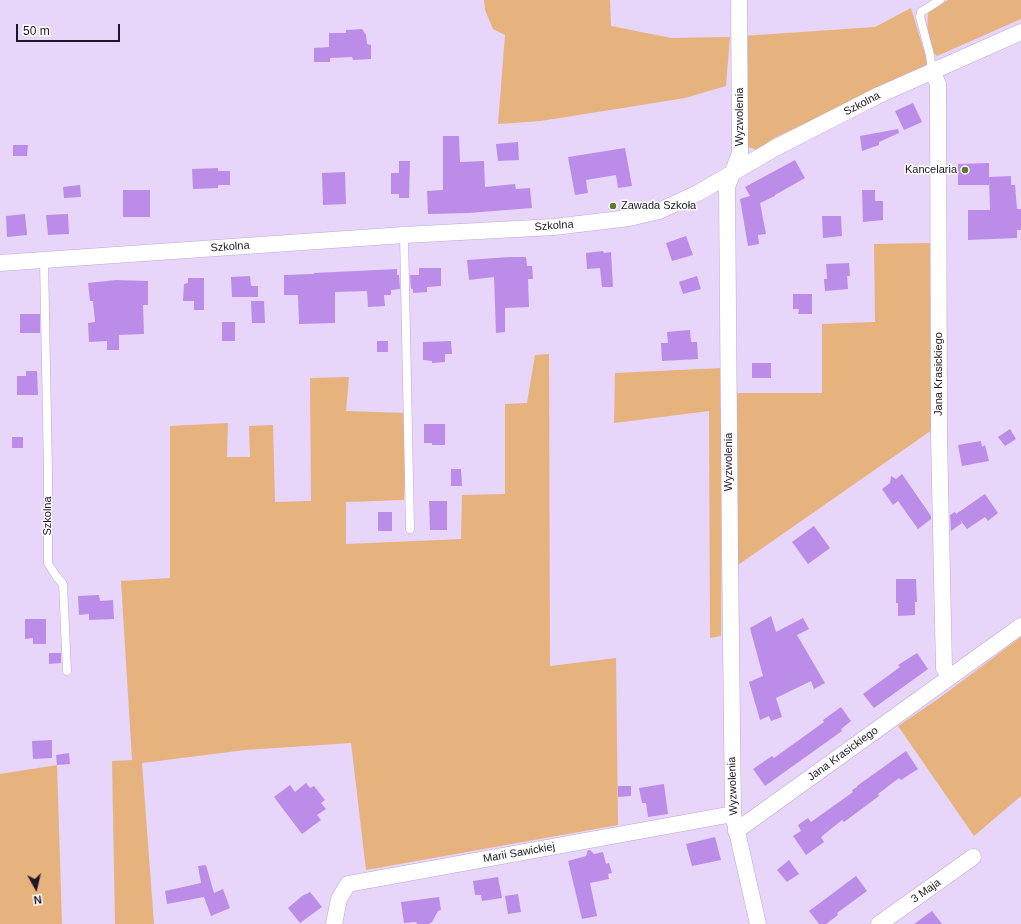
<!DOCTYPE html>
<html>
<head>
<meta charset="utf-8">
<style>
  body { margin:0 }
  #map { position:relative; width:1021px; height:924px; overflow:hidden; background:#e7d5fa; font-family:Helvetica,sans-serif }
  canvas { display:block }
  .north { position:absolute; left:16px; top:868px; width:40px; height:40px; -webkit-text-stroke:3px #fefefe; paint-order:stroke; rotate:172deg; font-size:11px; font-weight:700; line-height:16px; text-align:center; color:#1e1626 }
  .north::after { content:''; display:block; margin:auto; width:14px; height:18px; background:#1e1626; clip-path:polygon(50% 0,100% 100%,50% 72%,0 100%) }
  .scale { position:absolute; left:16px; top:24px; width:104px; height:18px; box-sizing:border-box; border:2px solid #1e1626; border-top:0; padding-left:5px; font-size:12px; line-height:14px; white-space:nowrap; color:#1e1626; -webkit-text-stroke:3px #fefefe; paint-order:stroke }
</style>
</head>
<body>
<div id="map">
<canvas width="1021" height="924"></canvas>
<div class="north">N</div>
<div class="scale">50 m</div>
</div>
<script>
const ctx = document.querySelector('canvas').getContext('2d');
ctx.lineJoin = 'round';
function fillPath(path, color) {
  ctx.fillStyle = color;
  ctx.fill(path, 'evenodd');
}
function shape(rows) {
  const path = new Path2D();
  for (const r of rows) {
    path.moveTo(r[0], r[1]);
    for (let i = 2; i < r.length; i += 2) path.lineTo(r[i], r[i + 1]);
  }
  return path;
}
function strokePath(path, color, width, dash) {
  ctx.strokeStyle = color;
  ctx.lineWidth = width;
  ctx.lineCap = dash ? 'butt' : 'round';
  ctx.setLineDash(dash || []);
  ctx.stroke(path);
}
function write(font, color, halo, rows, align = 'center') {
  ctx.font = font + ' Helvetica,sans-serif';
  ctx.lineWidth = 3;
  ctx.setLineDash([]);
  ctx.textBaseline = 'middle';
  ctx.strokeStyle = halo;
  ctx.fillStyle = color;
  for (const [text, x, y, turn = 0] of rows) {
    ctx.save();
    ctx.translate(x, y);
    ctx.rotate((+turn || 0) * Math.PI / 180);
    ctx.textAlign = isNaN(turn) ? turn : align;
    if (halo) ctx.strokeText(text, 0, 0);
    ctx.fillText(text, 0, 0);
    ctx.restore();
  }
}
const green = shape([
  [484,0,610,0,611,26,671,38,730,37,726,86,685,98,541,121,498,124,505,35,493,29,485,10],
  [948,0,1021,0,1021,19,937,56,932,51,927,36,928,11],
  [911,8,928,64,920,69,774,138,757,150,745,146,743,36,875,27],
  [931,243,932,430,738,565,737,393,822,393,822,324,875,322,874,244],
  [549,354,550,666,616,658,618,825,366,870,351,743,245,750,142,763,154,924,115,924,112,761,132,760,121,581,170,578,170,426,228,423,227,457,250,457,249,426,273,425,275,502,311,501,310,378,349,377,346,411,407,413,404,500,346,502,346,544,461,539,462,495,505,494,505,404,527,403,535,355],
  [722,368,721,636,710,638,709,411,614,423,615,373],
  [1021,637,1021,796,974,836,898,726,938,699],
  [57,765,62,924,0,924,0,774]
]);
const building = shape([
  [362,29,366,35,367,44,371,45,371,59,353,60,352,57,330,58,330,62,314,62,314,48,329,47,329,33,346,33,346,30],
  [913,103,922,122,904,130,895,111],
  [898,129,899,133,879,142,879,145,862,151,860,136],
  [443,136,459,136,460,162,484,161,485,187,515,184,516,189,530,188,532,208,468,213,428,214,427,191,443,190],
  [518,142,519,160,498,161,496,144],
  [13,145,28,145,27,156,13,156],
  [625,148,632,186,618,188,616,175,586,180,588,193,575,195,568,157],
  [795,160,805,178,775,195,775,196,760,203,766,234,758,235,759,244,748,246,740,199,750,196,745,187],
  [399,161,410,161,409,198,399,198,399,194,391,194,391,173,399,173],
  [989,163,989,185,958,185,958,164],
  [218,168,218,171,230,171,230,185,218,185,218,188,193,189,192,169],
  [345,172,346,204,323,205,322,173],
  [1011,176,1011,185,1015,185,1017,209,1021,209,1021,230,1017,230,1017,238,968,240,968,210,990,210,989,177],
  [80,185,81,197,64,198,63,187],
  [123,190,150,190,150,217,123,217],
  [862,190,875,190,875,201,883,201,883,220,863,222],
  [25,214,27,235,7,237,6,216],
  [68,214,69,234,48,235,46,215],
  [822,216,841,216,842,236,823,238],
  [686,236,693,255,672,261,666,243],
  [603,251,604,253,611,252,613,287,602,287,600,268,587,269,586,253],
  [509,257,526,257,527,266,532,266,533,279,528,279,529,307,505,308,505,332,496,333,494,277,469,280,467,260],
  [849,263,850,276,847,276,848,289,825,291,824,279,827,279,826,264],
  [419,268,441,268,441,286,427,287,427,292,413,293,413,289,411,289,410,275,419,275],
  [397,269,397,275,399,275,400,289,391,290,391,295,384,295,385,306,368,307,367,291,335,292,335,323,299,324,298,295,284,295,284,275,314,274,314,273],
  [250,276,251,286,258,286,258,297,232,297,231,277],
  [697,276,701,289,683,294,679,282],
  [188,278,204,278,204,310,194,310,194,301,183,301,184,284,188,283],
  [116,280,148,281,148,305,143,305,144,334,119,335,119,350,107,350,107,341,89,342,88,323,95,322,93,301,90,301,88,283],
  [793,294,812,294,812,314,798,314,799,309,793,309],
  [251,301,264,301,265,323,252,323],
  [20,314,40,314,40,333,20,333],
  [222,322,235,322,235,341,222,341],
  [690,330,691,342,697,342,698,359,662,361,661,343,668,343,667,332],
  [377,341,388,341,388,352,377,352],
  [451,341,452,354,445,354,445,362,432,363,432,361,423,360,423,342],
  [752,363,771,363,771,378,752,378],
  [26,371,37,371,38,395,17,395,17,376,26,376],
  [424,424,445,424,445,445,432,445,432,443,424,443],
  [1010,429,1016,439,1005,446,998,437],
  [12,437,23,437,23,448,12,448],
  [981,441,982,447,985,445,989,461,962,466,958,445],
  [451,469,461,469,462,486,451,486],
  [902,474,931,516,931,519,918,529,898,501,893,505,882,489,890,483,891,476,896,479],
  [985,494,998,513,988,521,985,517,967,529,956,514],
  [429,501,447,501,447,530,430,530],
  [378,512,392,512,392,531,378,531],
  [955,512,962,523,951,531,950,515],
  [814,526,830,548,808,564,792,542],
  [896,579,916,579,917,602,915,602,915,615,898,616,898,603,896,603],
  [99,595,100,601,113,600,114,619,89,620,89,614,79,615,78,596],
  [771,616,776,632,803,618,809,629,797,635,825,683,814,689,811,681,776,698,782,717,771,721,769,716,760,720,749,682,763,676,750,628],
  [25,619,46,619,46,644,33,644,33,638,25,639],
  [49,653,61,653,61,663,49,664],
  [917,653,928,669,874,708,863,694,900,667,898,665],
  [841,707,851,721,841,729,842,731,765,786,753,769,772,756,774,758,824,722,823,720],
  [52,740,52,758,33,759,32,741],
  [906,751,918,769,901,780,899,778,878,794,879,796,844,822,842,820,821,837,824,842,806,855,793,836,801,831,798,825,808,818,811,822,853,792,852,790,857,787,857,786,896,758],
  [69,753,70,764,57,765,56,755],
  [306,783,310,788,314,786,325,800,321,803,326,809,317,815,321,820,302,834,274,797,290,785,295,792],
  [664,784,668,814,648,817,646,803,642,803,639,788],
  [618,786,631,786,631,796,618,797],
  [715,837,721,860,692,866,686,844],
  [588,850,590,850,594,854,603,852,606,864,609,863,612,873,608,874,609,879,590,883,597,916,582,919,568,861,586,856],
  [789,860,799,874,787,882,777,870],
  [206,865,214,893,223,889,230,908,211,916,204,897,167,904,165,891,201,883,198,866],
  [856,876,867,891,837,913,838,915,826,924,819,924,809,911],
  [498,877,502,898,482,901,481,895,475,895,473,881],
  [310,892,322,907,300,923,288,908,302,896],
  [518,894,521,912,508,914,505,896],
  [439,897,441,910,438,911,432,922,429,924,418,924,415,922,404,923,401,902],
  [932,911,942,924,914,924]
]);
const service = shape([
  [932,71,930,55,920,17,921,12,940,0],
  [404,235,410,529],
  [44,260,48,473,48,563,56,576,63,584,67,671]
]);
const minor = shape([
  [739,0,740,153,727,187,730,555,733,814,758,924],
  [932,71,938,84,939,437,944,668,950,676],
  [0,263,404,235,554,227,629,218,659,211,698,193,775,148,879,95,1021,32],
  [736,831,1021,626],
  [334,924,339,899,348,884,733,814],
  [879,924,973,857]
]);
const markers = [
  [965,170,4,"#5d7a2e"],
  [613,206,4,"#5d7a2e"]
];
const streetNames = [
  ["Szkolna",862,104,-27],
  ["Wyzwolenia",740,117,-90],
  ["Szkolna",554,226,-4],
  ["Szkolna",230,247,-4],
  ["Jana Krasickiego",939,374,-90],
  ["Wyzwolenia",729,462,-90],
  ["Szkolna",48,516,-90],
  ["Jana Krasickiego",843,754,-36],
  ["Wyzwolenia",733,786,-92],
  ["Marii Sawickiej",519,853,-10],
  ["3 Maja",926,891,-35]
];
const poiNames = [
  ["Kancelaria",957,170],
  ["Zawada Szkoła",621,206,"left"]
];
fillPath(green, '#e6b37f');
fillPath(building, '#bc8de8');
strokePath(service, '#bea8d6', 9);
strokePath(minor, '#bea8d6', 17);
strokePath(service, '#fff', 8);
strokePath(minor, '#fff', 16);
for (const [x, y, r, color] of markers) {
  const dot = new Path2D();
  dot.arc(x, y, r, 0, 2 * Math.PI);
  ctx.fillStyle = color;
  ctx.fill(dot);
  strokePath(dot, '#fefefe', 1.5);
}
write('11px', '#1e1626', '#fefefe', streetNames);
write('11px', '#1e1626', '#fefefe', poiNames, 'right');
</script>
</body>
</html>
